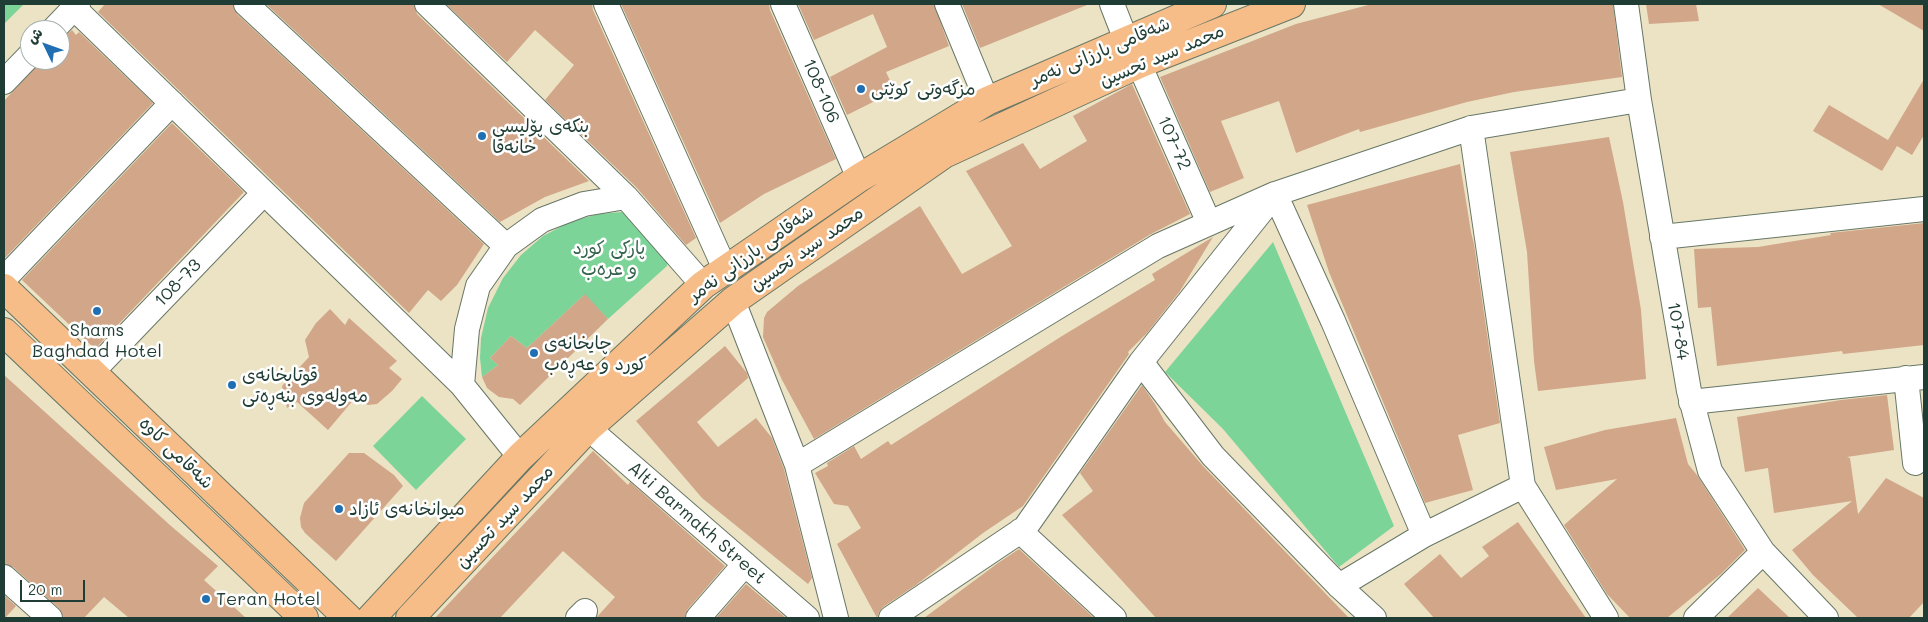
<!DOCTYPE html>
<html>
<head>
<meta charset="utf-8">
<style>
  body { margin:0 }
  #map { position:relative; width:1928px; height:622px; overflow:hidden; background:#ece3c4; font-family:Mali,"Playpen Sans Arabic",sans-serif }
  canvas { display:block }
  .frame { position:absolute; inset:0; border:5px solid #1f3d34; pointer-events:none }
  .north { position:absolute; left:20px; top:20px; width:50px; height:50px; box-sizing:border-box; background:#fff; border:1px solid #a5b1ae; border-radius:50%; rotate:312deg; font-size:14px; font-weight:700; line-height:20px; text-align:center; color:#1f3d34 }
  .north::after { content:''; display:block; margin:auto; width:18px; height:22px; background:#1f6fb2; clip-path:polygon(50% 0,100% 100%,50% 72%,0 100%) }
  .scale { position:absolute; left:20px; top:580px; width:65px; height:22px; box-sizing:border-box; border:2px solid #1f3d34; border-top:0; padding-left:6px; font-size:15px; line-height:18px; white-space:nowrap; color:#1f3d34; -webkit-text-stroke:4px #fff; paint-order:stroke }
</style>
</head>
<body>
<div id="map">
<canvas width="1928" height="622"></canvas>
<div class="frame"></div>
<div class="north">ش</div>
<div class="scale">20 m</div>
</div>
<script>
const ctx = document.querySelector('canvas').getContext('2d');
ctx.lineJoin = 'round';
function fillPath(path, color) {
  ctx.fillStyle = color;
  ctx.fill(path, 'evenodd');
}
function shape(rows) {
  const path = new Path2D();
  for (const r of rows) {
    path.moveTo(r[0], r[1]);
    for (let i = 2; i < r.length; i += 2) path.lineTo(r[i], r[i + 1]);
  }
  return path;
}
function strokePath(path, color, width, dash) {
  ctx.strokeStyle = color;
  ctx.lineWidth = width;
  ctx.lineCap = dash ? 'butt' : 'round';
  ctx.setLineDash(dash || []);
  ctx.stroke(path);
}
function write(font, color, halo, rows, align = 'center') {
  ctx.font = font + ' Mali,"Playpen Sans Arabic",sans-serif';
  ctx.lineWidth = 5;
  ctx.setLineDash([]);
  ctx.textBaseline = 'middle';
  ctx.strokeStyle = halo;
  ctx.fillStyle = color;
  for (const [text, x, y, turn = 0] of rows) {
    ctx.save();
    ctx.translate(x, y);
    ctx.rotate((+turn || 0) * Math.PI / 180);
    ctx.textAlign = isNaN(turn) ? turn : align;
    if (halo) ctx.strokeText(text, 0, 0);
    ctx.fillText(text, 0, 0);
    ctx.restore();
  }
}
const green = shape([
  [4,4,24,4,4,24],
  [622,212,668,253,667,266,608,319,584,295,527,348,511,336,490,358,498,365,482,377,480,358,481,338,488,308,503,278,521,255,543,236,570,222,598,214],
  [1273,242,1394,526,1339,567,1223,429,1165,372],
  [422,396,466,439,416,490,373,446]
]);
const building = shape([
  [105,4,233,4,237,14,484,244,457,285,441,301,428,290,409,313,98,12],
  [266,4,414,4,417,14,589,181,545,197,500,222],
  [446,4,592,4,593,10,696,238,686,245,636,187,545,100,574,65,535,30,507,62],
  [621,4,769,4,770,10,836,159,764,194,720,223],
  [798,4,934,4,949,46,886,72,895,91,847,115,830,77,887,47,873,14,814,40],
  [962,4,1087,4,1087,5,980,48],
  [1372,4,1613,4,1622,77,1514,92,1467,102,1360,132,1359,129,1296,153,1279,101,1221,121,1244,178,1210,192,1160,77,1296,24],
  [1646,4,1696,4,1699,21,1649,24],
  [1878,4,1924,4,1924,31],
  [72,30,76,35,79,32,153,103,4,259,4,101,42,60,60,60,60,41],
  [1924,79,1924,135,1912,155,1897,146,1882,171,1813,131,1829,105,1888,140],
  [1132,84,1190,214,1151,234,814,439,782,380,763,337,764,318,767,312,798,286,920,206,962,274,1012,246,966,171,1023,143,1040,169,1087,141,1073,116],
  [172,123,244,192,95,349,22,280],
  [1609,137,1623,202,1641,310,1646,379,1538,391,1534,361,1527,252,1510,152],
  [1460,164,1471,232,1474,244,1500,423,1458,435,1473,490,1425,503,1329,272,1307,205],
  [1924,223,1924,345,1843,354,1842,351,1717,366,1711,307,1698,308,1694,249,1758,247,1831,235,1830,233],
  [1213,237,1180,291,1147,333,1128,352,1129,354,1023,506,983,533,916,585,883,607,879,612,877,618,837,544,861,528,848,506,834,504,815,473,828,466,827,463,854,446,861,459,888,441,891,445,1062,336,1155,280,1152,274],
  [585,294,608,319,520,405,513,399,499,397,487,388,482,377,498,365,490,358,511,336,527,348],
  [330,309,345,325,349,318,397,361,389,368,402,379,392,391,377,404,368,405,355,398,328,430,297,402,287,408,282,386,309,357,305,340,316,323],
  [725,346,747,373,748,378,697,422,718,447,756,418,772,438,784,469,812,578,808,584,702,498,636,421],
  [4,375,171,526,218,566,204,580,246,618,129,618,104,597,84,618,64,618,59,608,13,567,4,564],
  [1142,385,1155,404,1165,422,1203,466,1349,618,1156,618,1062,515,1093,491,1080,473],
  [1887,395,1894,450,1847,457,1850,458,1858,514,1886,478,1924,498,1924,602,1909,618,1858,618,1813,575,1792,550,1852,501,1774,513,1768,468,1745,472,1737,417,1841,400],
  [1676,418,1688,464,1697,475,1745,550,1721,574,1667,618,1630,618,1607,594,1564,525,1617,479,1556,490,1544,447,1605,430],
  [593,451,628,485,630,482,725,566,688,609,685,618,596,618,615,597,563,551,500,618,435,618],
  [349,453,364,453,394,475,403,486,336,561,305,533,301,527,300,518,304,503],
  [1518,522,1586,618,1434,618,1404,584,1440,554,1461,578,1489,556,1482,547],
  [1019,549,1094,618,924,618,998,563],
  [746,584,786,618,716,618],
  [1758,588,1790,618,1727,618],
  [4,595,16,606,5,618,4,618]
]);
const minor = shape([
  [246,4,506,246],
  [427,4,626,197,703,285],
  [606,4,725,269],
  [783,4,859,178],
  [947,4,987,101],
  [1112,4,1126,40],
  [1626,4,1639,100,1689,391,1710,471,1763,552,1826,618],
  [74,8,462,385,520,457],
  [53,30,78,4],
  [1139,64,1209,223],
  [4,82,30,55],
  [1471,128,1523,486,1606,618],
  [1662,237,1924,209],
  [4,279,172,103],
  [733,301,797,465,836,618],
  [1141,362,1213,456,1339,586,1374,618],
  [92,372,264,193],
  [1906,378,1915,463],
  [462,385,467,329,478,286,506,246,542,220,584,204,626,197],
  [1691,402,1924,377],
  [588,428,807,618],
  [797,465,1158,246,1275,194,1471,128,1639,100],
  [1020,531,1114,618],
  [4,577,50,618],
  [1339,586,1424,535,1523,486],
  [578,618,585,611],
  [698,618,745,564],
  [891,618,1025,528,1141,362,1275,194,1333,321,1424,535],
  [1696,618,1763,552]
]);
const major = shape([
  [4,288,348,618],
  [4,332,304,618],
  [371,618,520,457,703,285,859,178,987,101,1212,4],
  [410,618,588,428,733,301,944,154,1139,64,1291,4]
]);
const markers = [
  [861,89,5,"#1f6fb2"],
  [482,136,5,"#1f6fb2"],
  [97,311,5,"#1f6fb2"],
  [534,353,5,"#1f6fb2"],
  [232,385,5,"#1f6fb2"],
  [339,509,5,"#1f6fb2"],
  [206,599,5,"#1f6fb2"]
];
const streetNames = [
  ["شەقامی بارزانی نەمر",1100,52,-23],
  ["محمد سید تحسین",1162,56,-23],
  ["108-106",821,91,67],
  ["107-72",1174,143,66],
  ["محمد سید تحسین",807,249,-35],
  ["شەقامی بارزانی نەمر",751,254,-36],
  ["108-73",178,283,-46],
  ["107-84",1678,331,80],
  ["شەقامی کاوە",176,453,44],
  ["محمد سید تحسین",505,517,-47],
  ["Alti Barmakh Street",697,523,41]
];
const poiNames = [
  ["مزگەوتی کوێتی",871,89],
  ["بنکەی پۆلیسی",492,126],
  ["خانەقا",492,147],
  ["Shams",97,330,"center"],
  ["Baghdad Hotel",97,351,"center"],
  ["چایخانەی",544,343],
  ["کورد و عەڕەب",544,364],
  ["قوتابخانەی",242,375],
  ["مەولەوی بنەڕەتی",242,396],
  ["میوانخانەی ئازاد",349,509],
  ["Teran Hotel",216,599]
];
const parkNames = [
  ["پاركی كورد",609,248],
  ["و عرەب",609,269]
];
fillPath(green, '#7dd498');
fillPath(building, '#d1a689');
strokePath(minor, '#677766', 26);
strokePath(major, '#677766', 30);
strokePath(minor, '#fff', 24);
strokePath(major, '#f7bd88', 28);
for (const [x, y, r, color] of markers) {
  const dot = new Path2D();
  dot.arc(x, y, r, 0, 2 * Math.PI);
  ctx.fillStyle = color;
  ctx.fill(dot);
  strokePath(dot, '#fff', 2);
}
write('18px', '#1f3d34', '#fff', streetNames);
write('18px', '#1f3d34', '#fff', poiNames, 'left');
write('18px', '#36634d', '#fff', parkNames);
</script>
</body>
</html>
